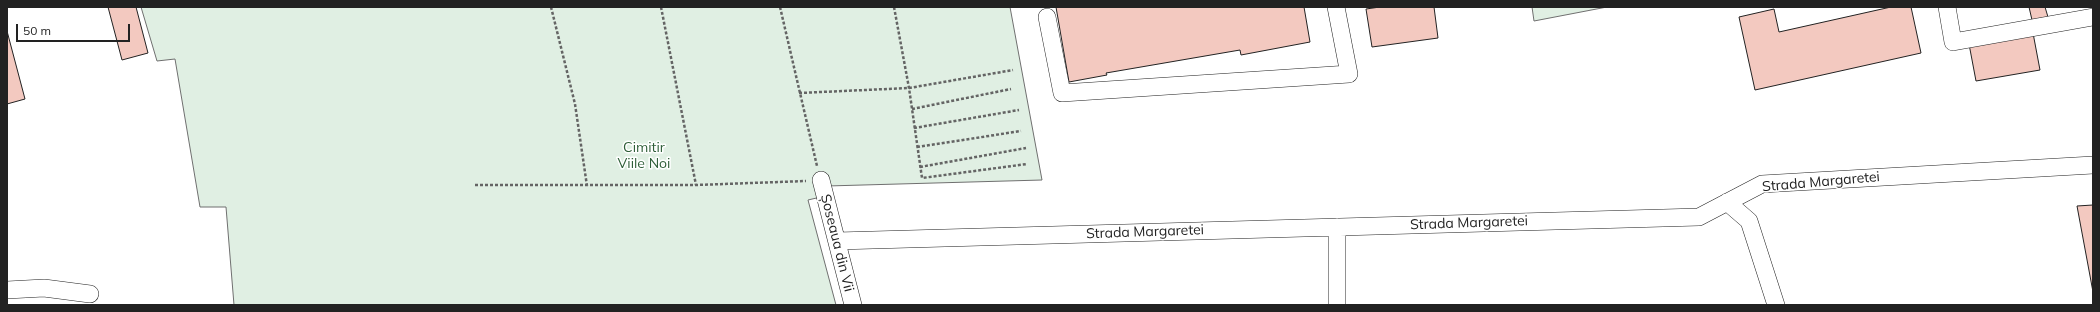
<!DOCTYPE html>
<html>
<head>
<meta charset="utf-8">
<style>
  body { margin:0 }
  #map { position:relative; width:2100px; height:312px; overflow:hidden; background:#fff; font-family:Mulish,sans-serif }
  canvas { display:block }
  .frame { position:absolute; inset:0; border:8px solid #222; pointer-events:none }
  .scale { position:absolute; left:16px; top:24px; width:114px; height:18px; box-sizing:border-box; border:2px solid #222; border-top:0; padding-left:5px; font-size:12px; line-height:14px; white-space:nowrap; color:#222; -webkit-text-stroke:3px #fff; paint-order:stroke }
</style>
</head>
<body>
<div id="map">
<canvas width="2100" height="312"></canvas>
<div class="frame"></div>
<div class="scale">50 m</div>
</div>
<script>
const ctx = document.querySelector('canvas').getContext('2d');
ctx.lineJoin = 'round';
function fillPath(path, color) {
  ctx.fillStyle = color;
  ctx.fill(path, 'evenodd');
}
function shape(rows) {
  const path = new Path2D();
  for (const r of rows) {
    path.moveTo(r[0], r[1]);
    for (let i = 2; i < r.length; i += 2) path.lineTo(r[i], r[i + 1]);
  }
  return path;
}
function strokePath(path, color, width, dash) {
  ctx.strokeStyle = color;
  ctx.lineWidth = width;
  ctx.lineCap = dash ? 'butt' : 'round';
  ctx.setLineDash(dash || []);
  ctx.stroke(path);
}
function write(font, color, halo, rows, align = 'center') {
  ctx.font = font + ' Mulish,sans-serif';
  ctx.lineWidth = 3;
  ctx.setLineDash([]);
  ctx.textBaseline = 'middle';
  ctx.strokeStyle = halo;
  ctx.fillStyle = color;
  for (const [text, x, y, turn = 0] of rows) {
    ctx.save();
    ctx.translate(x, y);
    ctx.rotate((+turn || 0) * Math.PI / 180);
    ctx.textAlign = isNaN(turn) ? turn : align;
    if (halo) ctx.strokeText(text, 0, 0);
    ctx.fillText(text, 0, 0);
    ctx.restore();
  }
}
const green = shape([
  [141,7,1010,7,1042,180,827,186,825,196,808,200,836,305,234,305,226,207,200,207,175,59,157,61,141,7],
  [1532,7,1607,7,1534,21,1532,7]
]);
const building = shape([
  [108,7,136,7,148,53,122,60,108,7],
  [1056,7,1304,7,1310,42,1241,55,1240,50,1106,73,1107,75,1069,82,1056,7],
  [1380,7,1434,7,1438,38,1372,47,1366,9,1380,7],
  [1891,7,1911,7,1921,53,1755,90,1739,17,1774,9,1779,32,1891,7],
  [2029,7,2045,7,2048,17,2032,20,2029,7],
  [7,31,25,99,7,104,7,31],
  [2033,33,2040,70,1976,81,1969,44,2033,33],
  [2093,205,2093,292,2077,206,2093,205]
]);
const path = shape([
  [551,7,575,104,587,186],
  [661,7,696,185],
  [780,7,817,166],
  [894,7,909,88,922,178,1027,164],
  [799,93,909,88,1013,70],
  [912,109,1011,89],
  [914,128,1019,110],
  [917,147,1021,131],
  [920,167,1026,148],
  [475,185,696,185,806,181]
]);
const minor = shape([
  [1947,7,1953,42,2093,17],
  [1047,17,1062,93,1349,74,1336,7],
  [821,180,853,305],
  [1727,202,1749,221,1776,305],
  [1337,227,1337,305],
  [837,241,1699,217,1762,184,2093,165],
  [7,290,44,288,90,294]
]);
const parkNames = [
  ["Cimitir",644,148],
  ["Viile Noi",644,164]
];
const streetNames = [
  ["Strada Margaretei",1821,182,-5],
  ["Strada Margaretei",1469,223,-2],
  ["Strada Margaretei",1145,232,-2],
  ["Șoseaua din Vii",837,243,76]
];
fillPath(green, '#e0efe3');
strokePath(green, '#6f6f6f', 1);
fillPath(building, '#f3c9c0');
strokePath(building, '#222', 1);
strokePath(minor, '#222', 18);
strokePath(path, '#646464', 2.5, [3, 2]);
strokePath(minor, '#fff', 17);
write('14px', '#2f5e38', '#fff', parkNames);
write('14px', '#222', '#fff', streetNames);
</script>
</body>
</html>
